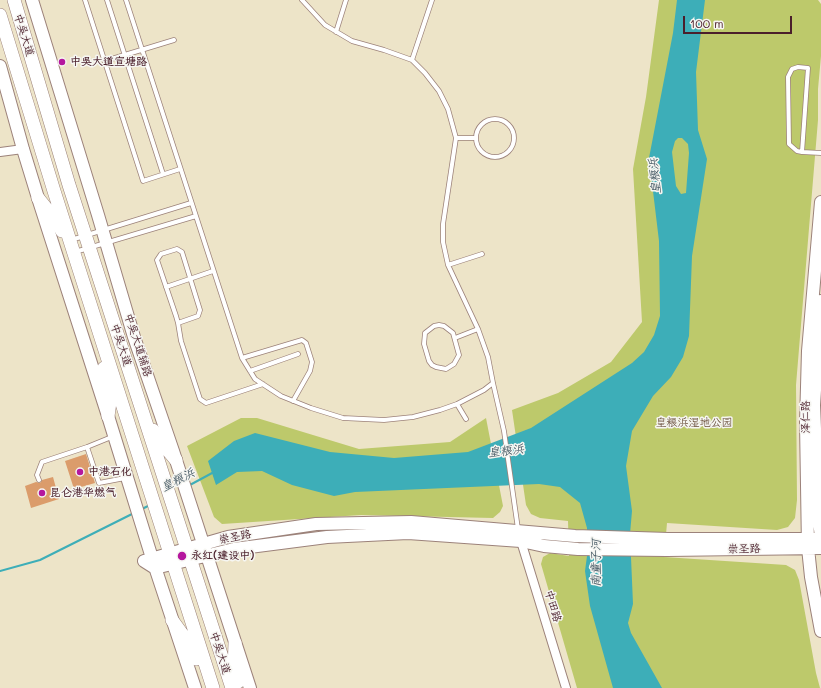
<!DOCTYPE html>
<html>
<head>
<meta charset="utf-8">
<style>
  body { margin:0 }
  #map { position:relative; width:821px; height:688px; overflow:hidden; background:#ede4c8; font-family:Mali,sans-serif }
  canvas { display:block }
  .scale { position:absolute; left:683px; top:16px; width:109px; height:18px; box-sizing:border-box; border:2px solid #4a1f2b; border-top:0; padding-left:5px; font-size:12px; line-height:14px; white-space:nowrap; color:#4a1f2b; -webkit-text-stroke:3px #f6f6f2; paint-order:stroke }
</style>
</head>
<body>
<div id="map">
<canvas width="821" height="688"></canvas>
<div class="scale">100 m</div>
</div>
<script>
const ctx = document.querySelector('canvas').getContext('2d');
ctx.lineJoin = 'round';
function fillPath(path, color) {
  ctx.fillStyle = color;
  ctx.fill(path, 'evenodd');
}
function shape(rows) {
  const path = new Path2D();
  for (const r of rows) {
    if (r.length === 3) {
      path.moveTo(r[0] + r[2], r[1]);
      path.arc(r[0], r[1], r[2], 0, 2 * Math.PI);
      continue;
    }
    path.moveTo(r[0], r[1]);
    for (let i = 2; i < r.length; i += 2) path.lineTo(r[i], r[i + 1]);
  }
  return path;
}
function strokePath(path, color, width, dash) {
  ctx.strokeStyle = color;
  ctx.lineWidth = width;
  ctx.lineCap = dash ? 'butt' : 'round';
  ctx.setLineDash(dash || []);
  ctx.stroke(path);
}
function write(font, color, halo, rows, align = 'center') {
  ctx.font = font + ' Mali,"LXGW WenKai TC",sans-serif';
  ctx.lineWidth = 3;
  ctx.setLineDash([]);
  ctx.textBaseline = 'middle';
  ctx.strokeStyle = halo;
  ctx.fillStyle = color;
  for (const [text, x, y, turn = 0] of rows) {
    ctx.save();
    ctx.translate(x, y);
    ctx.rotate((+turn || 0) * Math.PI / 180);
    ctx.textAlign = isNaN(turn) ? turn : align;
    if (halo) ctx.strokeText(text, 0, 0);
    ctx.fillText(text, 0, 0);
    ctx.restore();
  }
}
const green = shape([
  [659,0,818,0,821,4,821,56,818,89,818,120,796,385,797,500,795,518,788,527,777,530,667,523,664,557,786,565,795,570,799,580,816,673,820,688,577,688,541,564,543,557,550,553,569,556,568,521,540,518,531,514,526,505,512,410,558,393,611,362,642,322,633,169,646,97],
  [241,418,257,418,359,449,450,442,486,418,503,506,500,512,493,518,361,515,222,524,214,517,187,446]
]);
const water = shape([
  [677,0,705,0,696,72,698,130,707,159,692,256,689,336,683,357,671,377,653,396,632,431,626,466,632,511,630,534,633,604,628,623,631,633,662,688,613,688,590,606,585,571,587,556,587,528,580,503,560,487,539,484,355,492,334,496,292,485,262,471,237,472,216,485,208,461,234,441,255,433,330,452,394,458,468,452,531,428,632,363,644,352,654,335,660,316,659,241,649,158,673,33],
  [678,138,682,138,688,144,689,153,686,193,681,194,676,186,672,152,675,141]
]);
const stream = shape([
  [188,486,214,472],
  [142,509,150,505],
  [0,571,40,560,134,513]
]);
const building = shape([
  [86,454,95,483,74,489,65,461],
  [53,477,59,499,31,508,25,486,36,482,40,483,42,480]
]);
const lane = shape([
  [85,0,143,181,180,169],
  [107,0,163,174],
  [126,0,242,358,255,379,281,396,311,408,343,418,384,420,413,417,440,410,457,404,484,390,493,383],
  [302,0,325,25,352,41,384,50,412,60,425,73,439,91,448,109,456,138,443,224,443,242,448,265,478,329,488,357,493,383,504,431,518,529],
  [336,32,346,0],
  [412,60,432,0],
  [105,61,174,40],
  [495,138,19],
  [456,138,476,138],
  [802,152,808,68,798,67,792,69,788,77,789,144,797,151,802,152,821,153],
  [71,240,191,203],
  [75,252,196,216],
  [448,265,482,254],
  [166,287,213,271],
  [178,323,198,316,200,310,182,252,177,249,161,254,157,260,176,316,178,323,181,341,200,399,206,403,263,384],
  [439,325,444,326,453,333,459,355,454,364,446,369,436,367,432,365,429,361,424,344,425,333,434,326,439,325],
  [455,338,478,329],
  [242,358,302,340,306,343,312,362,310,371,293,401],
  [250,371,298,354],
  [457,404,466,419],
  [87,447,99,483,125,478],
  [39,480,37,475,42,462,87,447,114,436]
]);
const street = shape([
  [0,152,23,149],
  [520,538,566,688]
]);
const secondary = shape([
  [32,0,98,215,134,337,173,451,250,688],
  [0,66,23,149,38,198,108,416,152,558,195,688],
  [821,202,808,351,806,423,808,548,811,577,821,631],
  [821,301,814,405,819,522,821,536],
  [144,561,155,568,234,549,327,537,408,533,521,541,544,546,578,549,667,550,821,548],
  [144,561,228,537,316,524,411,522,575,536,668,539,821,539]
]);
const primary = shape([
  [14,0,69,185,232,688],
  [0,15,54,191,213,688],
  [38,198,54,218,62,231],
  [104,368,110,402,108,416],
  [153,430,160,441,176,460],
  [172,620,193,649,196,659],
  [235,643,234,671,238,682]
]);
const markers = [
  [62,62,4,"#b5179e"],
  [80,472,4,"#b5179e"],
  [42,493,4,"#b5179e"],
  [182,556,5,"#b5179e"]
];
const streetNames = [
  ["中吴大道",24,35,73],
  ["中吴大道",121,345,72],
  ["中吴大道辅路",138,345,72],
  ["泽仁路",806,417,-90],
  ["崇圣路",235,537,-11],
  ["崇圣路",744,549,-1],
  ["中田路",553,606,73],
  ["中吴大道",220,653,72]
];
const poiNames = [
  ["中吴大道宣塘路",70,62],
  ["中港石化",88,472],
  ["昆仑港华燃气",50,493],
  ["永红(建设中)",191,556]
];
const parkNames = [
  ["皇粮浜湿地公园",694,423]
];
const waterNames = [
  ["皇粮浜",655,176,-96],
  ["皇粮浜",506,451,-7],
  ["皇粮浜",178,480,-27],
  ["南童子河",596,563,-90]
];
fillPath(green, '#bdc96b');
fillPath(water, '#3daeb8');
strokePath(stream, '#3daeb8', 2);
fillPath(building, '#db9c6b');
strokePath(lane, '#9c827a', 5.5);
strokePath(street, '#9c827a', 10);
strokePath(secondary, '#9c827a', 14);
strokePath(primary, '#9c827a', 14);
strokePath(lane, '#fff', 4);
strokePath(street, '#fff', 8);
strokePath(secondary, '#fff', 12);
strokePath(primary, '#fff', 13);
for (const [x, y, r, color] of markers) {
  const dot = new Path2D();
  dot.arc(x, y, r, 0, 2 * Math.PI);
  ctx.fillStyle = color;
  ctx.fill(dot);
  strokePath(dot, '#f6f6f2', 1.5);
}
write('11px', '#4a1f2b', '#f6f6f2', streetNames);
write('bold 11px', '#4a1f2b', '#f6f6f2', poiNames, 'left');
write('11px', '#6c523e', '#f6f6f2', parkNames);
write('italic 12px', '#455863', '#f6f6f2', waterNames);
</script>
</body>
</html>
